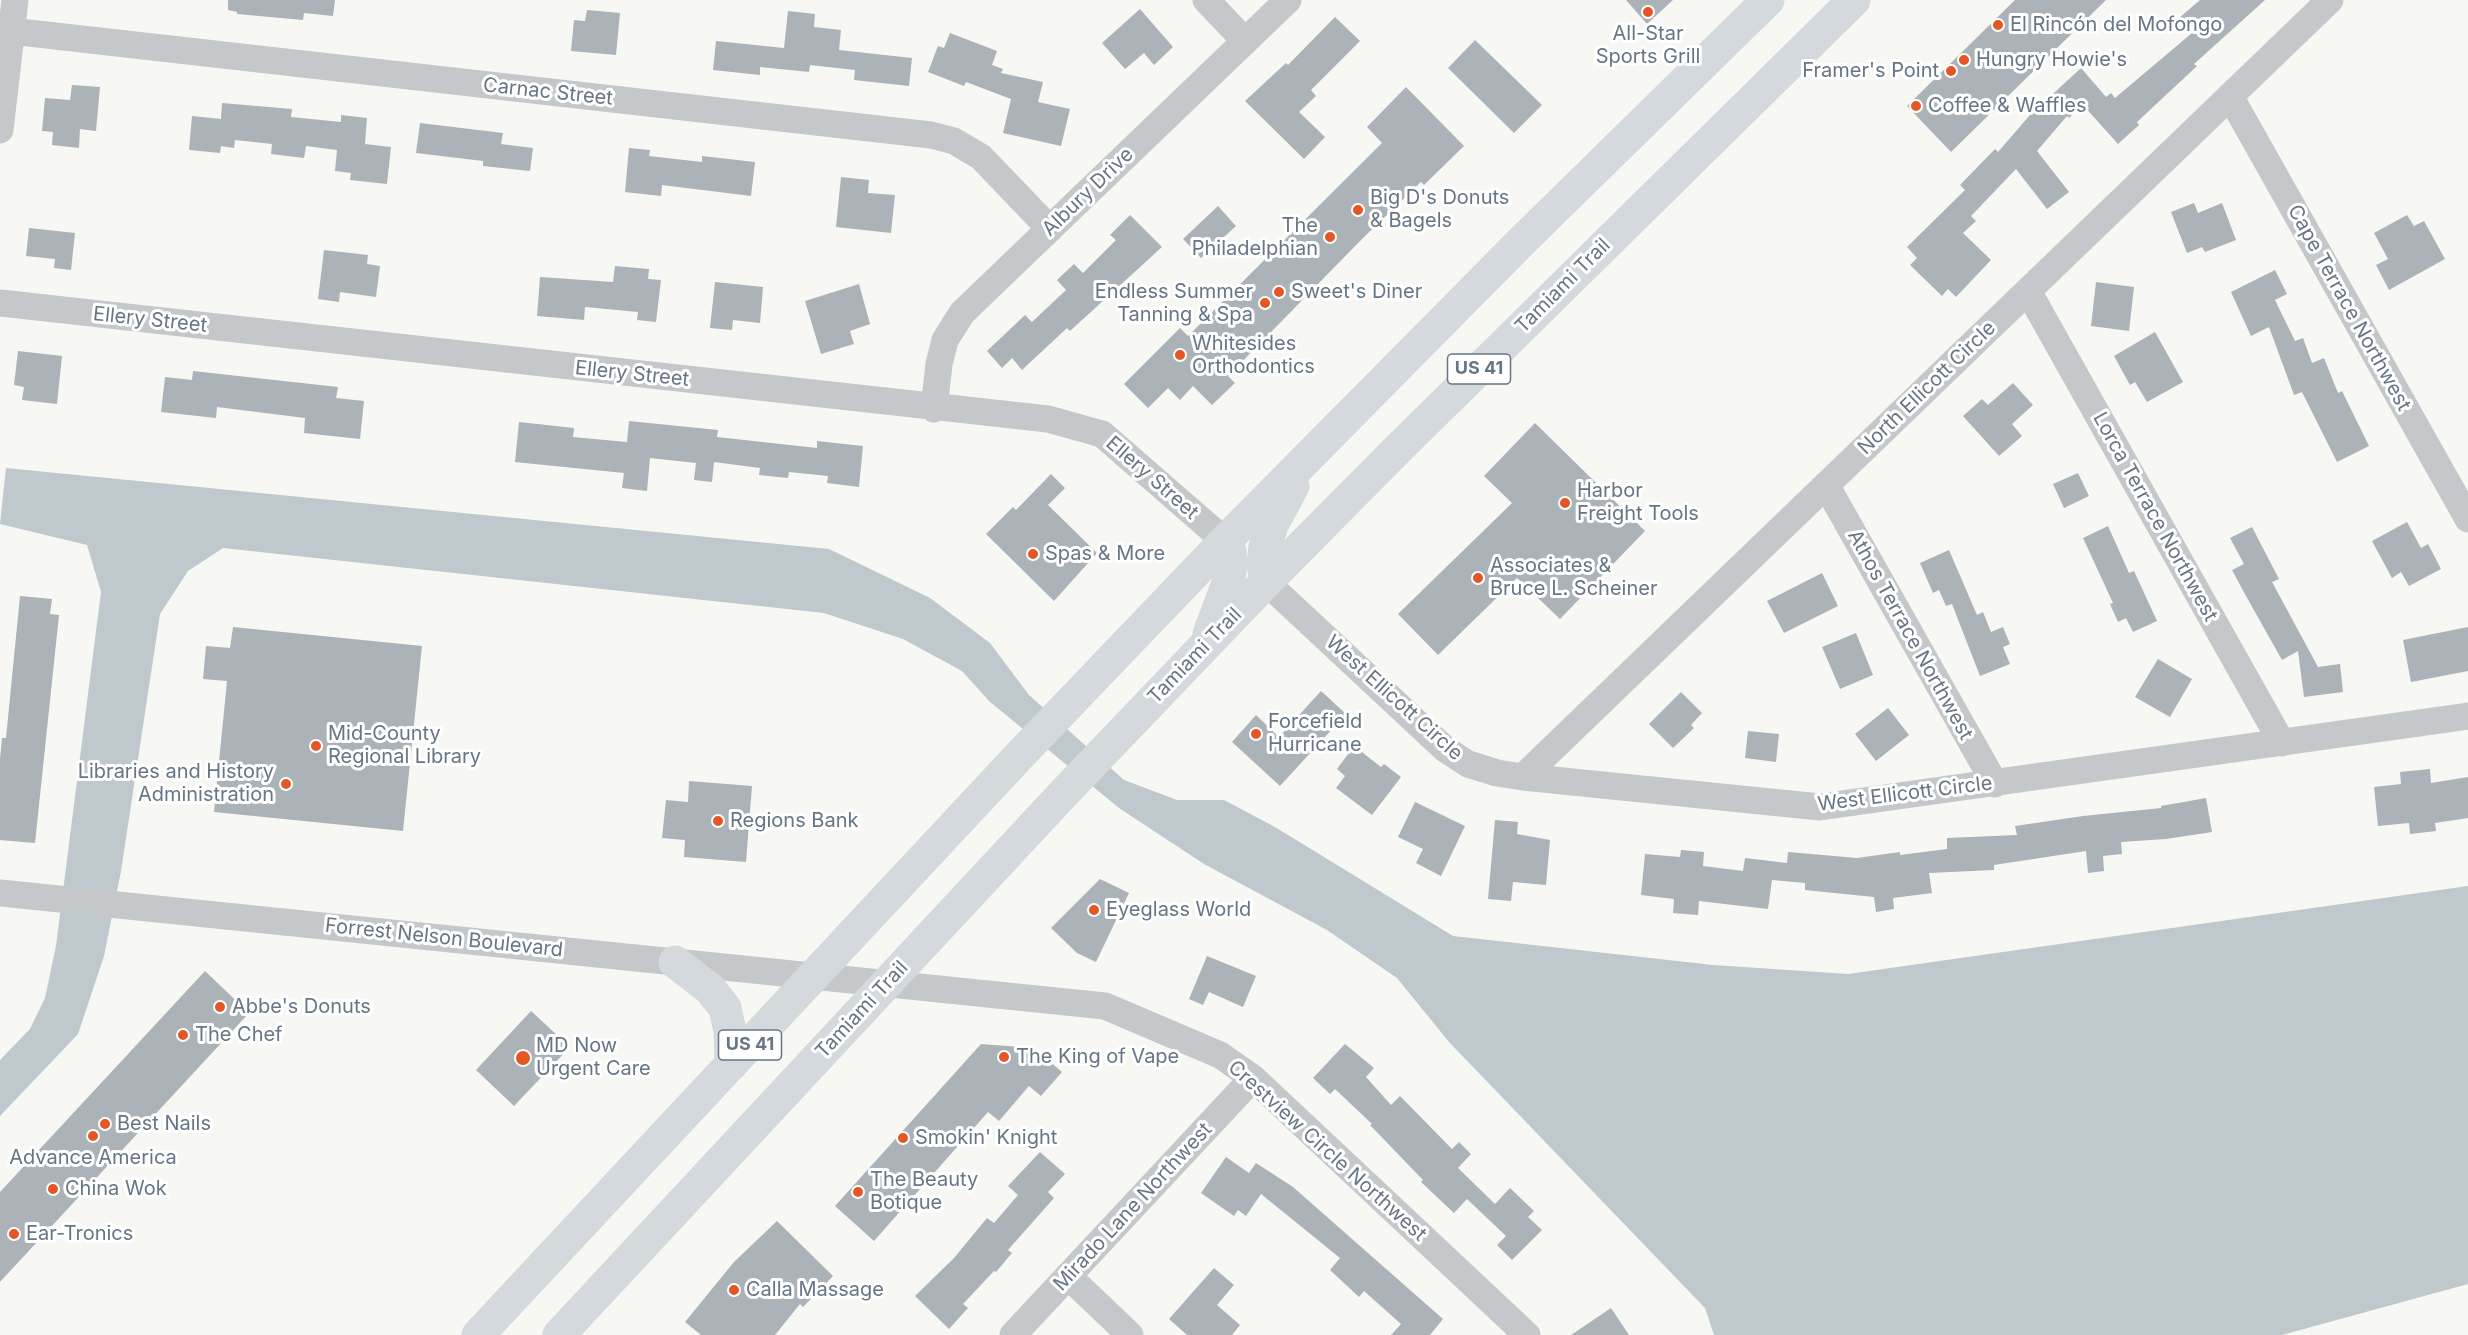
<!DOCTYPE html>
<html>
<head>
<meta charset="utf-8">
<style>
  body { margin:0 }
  canvas { display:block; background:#f7f7f3 }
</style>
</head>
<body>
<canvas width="2468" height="1335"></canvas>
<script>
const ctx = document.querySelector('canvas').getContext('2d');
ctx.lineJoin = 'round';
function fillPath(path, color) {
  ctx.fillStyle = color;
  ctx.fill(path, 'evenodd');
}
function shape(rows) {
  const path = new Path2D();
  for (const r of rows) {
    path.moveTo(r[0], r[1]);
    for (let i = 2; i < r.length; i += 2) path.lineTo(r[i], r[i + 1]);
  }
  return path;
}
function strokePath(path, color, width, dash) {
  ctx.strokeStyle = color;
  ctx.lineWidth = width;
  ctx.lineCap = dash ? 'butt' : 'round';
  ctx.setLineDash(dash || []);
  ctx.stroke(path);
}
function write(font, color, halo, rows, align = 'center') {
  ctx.font = font + ' Inter,sans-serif';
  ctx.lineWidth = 6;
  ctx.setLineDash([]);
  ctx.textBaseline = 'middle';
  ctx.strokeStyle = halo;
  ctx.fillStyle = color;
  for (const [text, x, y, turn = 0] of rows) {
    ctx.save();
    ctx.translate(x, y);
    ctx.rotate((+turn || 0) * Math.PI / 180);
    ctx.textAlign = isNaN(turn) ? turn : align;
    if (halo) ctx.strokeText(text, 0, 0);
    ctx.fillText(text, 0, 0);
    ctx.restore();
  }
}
const water = shape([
  [6,468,829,549,930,598,990,643,1029,695,1124,780,1177,800,1224,800,1275,827,1453,936,1713,965,1848,974,2468,886,2468,1284,2282,1335,1714,1335,1705,1308,1449,1042,1397,978,1327,930,1204,864,1119,808,989,701,962,671,903,639,824,613,223,548,188,571,160,614,121,871,104,956,78,1034,0,1116,0,1060,30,1029,45,998,56,946,101,592,87,545,0,524]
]);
const building = shape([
  [228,0,335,0,333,16,304,13,303,20,237,14,237,12,228,10],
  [1626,0,1673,0,1647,24],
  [2015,0,2106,0,1951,152,1907,106],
  [2200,0,2265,0,2194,64,2197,66,2137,122,2139,125,2118,144,2083,105,2069,118,2067,116,2037,151,2069,192,2047,209,2016,169,1971,216,1976,221,1963,233,1991,260,1956,297,1948,289,1942,296,1910,265,1917,258,1907,247,1965,190,1960,185,1995,149,1998,152,2030,115,2081,68,2106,97,2111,93,2115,98,2192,33,2179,18],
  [1140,9,1173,47,1154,65,1144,53,1125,69,1102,43],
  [587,10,620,13,616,55,571,51,574,20,585,21],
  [788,11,815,14,814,27,841,30,839,50,912,58,909,86,854,80,855,70,810,65,809,72,760,67,760,75,713,70,716,41,784,48],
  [1335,17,1360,41,1311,90,1316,96,1299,112,1325,137,1304,159,1245,101,1286,63,1288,65],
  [950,33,997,51,992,65,1003,69,1001,73,1043,82,1038,102,1070,109,1061,146,1003,133,1011,99,966,82,964,86,928,72,938,46,944,48],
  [1475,40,1542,105,1514,133,1448,68],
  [72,85,100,87,96,131,80,129,79,148,52,145,53,132,42,131,45,98,70,100],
  [1406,87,1464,146,1424,185,1421,182,1363,238,1228,376,1235,383,1212,405,1193,386,1180,400,1168,388,1148,408,1124,384,1180,328,1188,336,1382,143,1367,127],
  [222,103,292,109,291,117,341,122,341,115,367,118,365,144,391,147,387,184,350,180,351,173,335,171,337,150,306,146,304,158,271,154,272,144,235,140,234,148,221,146,220,153,189,150,192,116,221,119],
  [420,123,503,133,501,144,533,148,530,171,483,166,483,161,416,153],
  [629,148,650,150,649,156,702,162,702,156,755,162,751,196,662,185,661,196,625,192],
  [841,177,869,180,868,193,895,195,891,233,836,227],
  [2194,203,2198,213,2222,203,2236,240,2205,252,2202,247,2187,253,2171,212],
  [1218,206,1236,226,1201,258,1183,239],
  [1130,215,1162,247,1070,331,1067,328,1022,370,1012,358,1002,368,987,351,1025,315,1032,322,1066,290,1057,280,1074,264,1083,273,1116,240,1110,235],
  [2407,215,2414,226,2424,221,2445,259,2389,290,2376,265,2388,259,2374,233],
  [29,228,75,233,71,270,54,268,55,259,26,256],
  [324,250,368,255,367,264,380,266,376,297,340,292,339,302,318,299],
  [615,266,649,269,648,279,661,280,656,322,637,320,638,312,585,307,584,320,537,316,540,277,613,282],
  [2275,270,2287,294,2275,300,2295,341,2303,338,2312,363,2324,358,2338,393,2342,391,2369,446,2337,462,2302,392,2294,395,2269,327,2251,336,2231,292],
  [715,282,763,287,760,323,733,320,732,330,710,328],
  [2096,282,2134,287,2129,331,2091,326],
  [859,284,870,324,850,331,854,344,821,354,805,301],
  [2155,332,2183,382,2147,402,2135,382,2130,385,2114,356],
  [18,351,62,356,57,404,22,400,24,387,14,385],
  [193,371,338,387,336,398,364,401,360,439,304,433,305,418,217,407,216,418,161,412,165,377,192,380],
  [2013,383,2033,405,2012,424,2022,436,1999,456,1963,416,1982,399,1988,405],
  [629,421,718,430,717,437,817,448,817,441,863,446,859,487,827,483,828,476,789,472,788,478,759,475,760,468,714,462,712,482,694,480,696,463,650,458,647,491,622,488,624,473,515,462,519,422,574,428,573,437,627,442],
  [1535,423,1645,531,1560,619,1517,578,1438,655,1398,614,1512,503,1484,476],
  [2078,473,2089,496,2064,508,2053,484],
  [1051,474,1065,488,1048,505,1097,553,1054,601,986,534,1013,507,1016,510],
  [2407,522,2421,548,2428,544,2441,569,2409,586,2401,572,2392,578,2372,541],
  [2108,526,2129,573,2134,571,2157,621,2133,632,2126,618,2118,622,2110,604,2113,603,2083,538],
  [2252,527,2279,579,2272,582,2318,667,2340,664,2343,692,2304,697,2298,651,2282,660,2246,596,2232,570,2244,564,2230,538],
  [1949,550,1977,615,1983,612,1991,632,2003,627,2010,644,2003,647,2010,664,1980,676,1952,604,1946,606,1939,590,1933,593,1920,563],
  [1822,573,1838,606,1784,633,1767,601],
  [20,596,52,599,50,614,59,615,35,843,0,840,0,759,2,738,6,738],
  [233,627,422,646,403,831,214,812,227,681,203,679,206,646,230,648],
  [2468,627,2468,671,2411,682,2403,640],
  [1856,633,1873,675,1840,689,1822,647],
  [2158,659,2192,679,2170,717,2135,697],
  [1321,691,1346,714,1280,786,1232,742,1256,715,1279,737],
  [1681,692,1702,713,1691,725,1694,728,1673,748,1649,724],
  [1888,708,1909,735,1876,761,1855,734],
  [1748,731,1779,734,1776,762,1745,758],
  [1354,746,1381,767,1384,764,1401,777,1372,815,1336,788,1345,776,1337,769],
  [2430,769,2431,783,2468,777,2468,818,2435,823,2436,831,2410,834,2409,823,2378,826,2374,787,2401,784,2400,772],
  [689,781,752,786,746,862,684,857,685,840,662,838,666,800,688,802],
  [2206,798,2212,832,2166,839,2121,842,2122,854,2103,856,2104,871,2088,873,2086,851,1994,865,1994,870,1929,873,1932,893,1893,898,1894,909,1876,912,1874,897,1805,890,1805,883,1772,880,1768,909,1699,901,1698,915,1673,913,1674,899,1641,895,1645,854,1680,857,1681,850,1704,852,1703,866,1743,871,1745,858,1787,863,1788,852,1857,858,1900,852,1900,855,1947,849,1947,838,2017,835,2015,826,2083,816,2161,808,2161,806],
  [1415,802,1465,826,1441,876,1416,863,1423,849,1398,837],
  [1495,820,1518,822,1517,834,1550,840,1546,885,1513,882,1511,901,1488,899],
  [1100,879,1129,893,1096,962,1077,953,1051,928],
  [1207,956,1256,976,1243,1007,1209,992,1203,1005,1189,999],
  [205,971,249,1013,0,1282,0,1192],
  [531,1011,570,1047,514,1106,476,1070],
  [981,1044,1034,1048,1062,1072,1041,1096,1029,1086,999,1121,988,1112,874,1241,835,1206],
  [1345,1044,1374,1068,1366,1077,1391,1105,1400,1096,1452,1149,1459,1142,1471,1154,1458,1168,1495,1204,1510,1188,1534,1211,1528,1217,1542,1230,1512,1260,1497,1245,1506,1236,1467,1199,1454,1213,1421,1182,1423,1180,1370,1125,1372,1124,1335,1089,1330,1094,1313,1078],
  [1040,1152,1065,1174,1048,1192,1054,1198,1008,1250,1012,1253,996,1272,994,1271,963,1304,968,1308,949,1329,915,1296,954,1258,987,1218,994,1223,1018,1195,1008,1186],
  [1226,1157,1249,1173,1256,1163,1293,1187,1443,1319,1430,1335,1391,1335,1401,1324,1364,1291,1359,1297,1330,1270,1340,1258,1261,1194,1246,1216,1238,1210,1234,1216,1201,1193],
  [777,1221,833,1276,803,1307,800,1304,775,1335,701,1335,685,1322,734,1262],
  [1214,1268,1234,1285,1217,1305,1240,1325,1232,1335,1187,1335,1169,1319],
  [1611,1308,1629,1335,1571,1335]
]);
const minor = shape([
  [1206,0,1245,41],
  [11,31,931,135,954,141,981,157,1050,229],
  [2230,96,2468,519],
  [0,130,15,0],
  [2028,291,2282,743],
  [0,303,1048,419,1102,434,1225,541],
  [934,409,939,364,945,340,962,313,1288,0],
  [1826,485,1995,784],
  [1266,582,1445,749,1468,764,1497,773,1523,777,1820,807,2468,716],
  [1523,777,2330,0],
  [0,893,1105,1006,1220,1055,1253,1078,1527,1335],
  [1068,1276,1130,1335],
  [1013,1335,1253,1078]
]);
const major = shape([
  [1266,582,1263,564,1265,547,1272,525,1293,486],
  [1209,634,1228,583,1231,566,1230,551,1225,541],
  [675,962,710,989,725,1008,730,1031,731,1065],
  [478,1335,1020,755,1225,541,1523,240,1768,0],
  [559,1335,1063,794,1266,582,1400,447,1854,0]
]);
const markers = [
  [1648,12,6,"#e35727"],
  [1998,25,6,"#e35727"],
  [1964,60,6,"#e35727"],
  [1951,71,6,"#e35727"],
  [1916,106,6,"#e35727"],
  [1358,210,6,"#e35727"],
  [1330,237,6,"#e35727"],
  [1279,292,6,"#e35727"],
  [1265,303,6,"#e35727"],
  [1180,355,6,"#e35727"],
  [1565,503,6,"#e35727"],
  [1033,554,6,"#e35727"],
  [1478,578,6,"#e35727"],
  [1256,734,6,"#e35727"],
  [316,746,6,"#e35727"],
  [286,784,6,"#e35727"],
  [718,821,6,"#e35727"],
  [1094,910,6,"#e35727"],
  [220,1007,6,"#e35727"],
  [183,1035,6,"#e35727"],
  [1004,1057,6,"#e35727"],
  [523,1058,8,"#e35727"],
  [105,1124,6,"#e35727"],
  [93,1136,6,"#e35727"],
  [903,1138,6,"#e35727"],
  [53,1189,6,"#e35727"],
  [858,1192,6,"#e35727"],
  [14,1234,6,"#e35727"],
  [734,1290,6,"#e35727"]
];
const shields = [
  [1479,369,63],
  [750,1045,63]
];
const shieldNames = [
  ["US 41",1479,369],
  ["US 41",750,1045]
];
const poiNames = [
  ["El Rincón del Mofongo",2010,25],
  ["All-Star",1648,34,"center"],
  ["Sports Grill",1648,57,"center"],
  ["Hungry Howie's",1976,60],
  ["Framer's Point",1939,71,"right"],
  ["Coffee & Waffles",1928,106],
  ["Big D's Donuts",1370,198],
  ["& Bagels",1370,221],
  ["The",1318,226,"right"],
  ["Philadelphian",1318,249,"right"],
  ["Endless Summer",1253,292,"right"],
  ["Tanning & Spa",1253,315,"right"],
  ["Sweet's Diner",1291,292],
  ["Whitesides",1192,344],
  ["Orthodontics",1192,367],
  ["Harbor",1577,491],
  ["Freight Tools",1577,514],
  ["Spas & More",1045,554],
  ["Associates &",1490,566],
  ["Bruce L. Scheiner",1490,589],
  ["Forcefield",1268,722],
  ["Hurricane",1268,745],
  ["Mid-County",328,734],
  ["Regional Library",328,757],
  ["Libraries and History",274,772,"right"],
  ["Administration",274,795,"right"],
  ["Regions Bank",730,821],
  ["Eyeglass World",1106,910],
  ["Abbe's Donuts",232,1007],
  ["The Chef",195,1035],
  ["MD Now",536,1046],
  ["Urgent Care",536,1069],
  ["The King of Vape",1016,1057],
  ["Best Nails",117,1124],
  ["Smokin' Knight",915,1138],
  ["Advance America",93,1158,"center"],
  ["The Beauty",870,1180],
  ["Botique",870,1203],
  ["China Wok",65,1189],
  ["Ear-Tronics",26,1234],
  ["Calla Massage",746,1290]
];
const streetNames = [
  ["Carnac Street",548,92,6],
  ["Albury Drive",1088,192,-44],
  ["Tamiami Trail",1563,286,-45],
  ["Cape Terrace Northwest",2349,308,61],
  ["Ellery Street",150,320,6],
  ["Ellery Street",632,374,6],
  ["North Ellicott Circle",1927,388,-44],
  ["Ellery Street",1152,478,41],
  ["Lorca Terrace Northwest",2155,517,61],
  ["Athos Terrace Northwest",1910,635,61],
  ["Tamiami Trail",1195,656,-46],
  ["West Ellicott Circle",1394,698,42],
  ["West Ellicott Circle",1905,794,-7],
  ["Forrest Nelson Boulevard",444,938,6],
  ["Tamiami Trail",862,1010,-47],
  ["Crestview Circle Northwest",1327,1151,42],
  ["Mirado Lane Northwest",1133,1207,-47]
];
fillPath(water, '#bfc8cd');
fillPath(building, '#abb3b9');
strokePath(minor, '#c4c8cb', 27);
strokePath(major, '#d4d9dd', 33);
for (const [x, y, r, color] of markers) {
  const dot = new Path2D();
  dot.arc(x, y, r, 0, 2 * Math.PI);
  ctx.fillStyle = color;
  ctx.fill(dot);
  strokePath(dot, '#fff', 2);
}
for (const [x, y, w] of shields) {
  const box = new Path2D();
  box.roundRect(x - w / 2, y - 15, w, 30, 4.5);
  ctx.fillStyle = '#fff';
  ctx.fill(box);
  strokePath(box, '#667685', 1.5);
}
write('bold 18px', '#667685', null, shieldNames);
write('20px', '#667685', '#fff', poiNames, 'left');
write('20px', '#667685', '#fff', streetNames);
</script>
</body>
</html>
